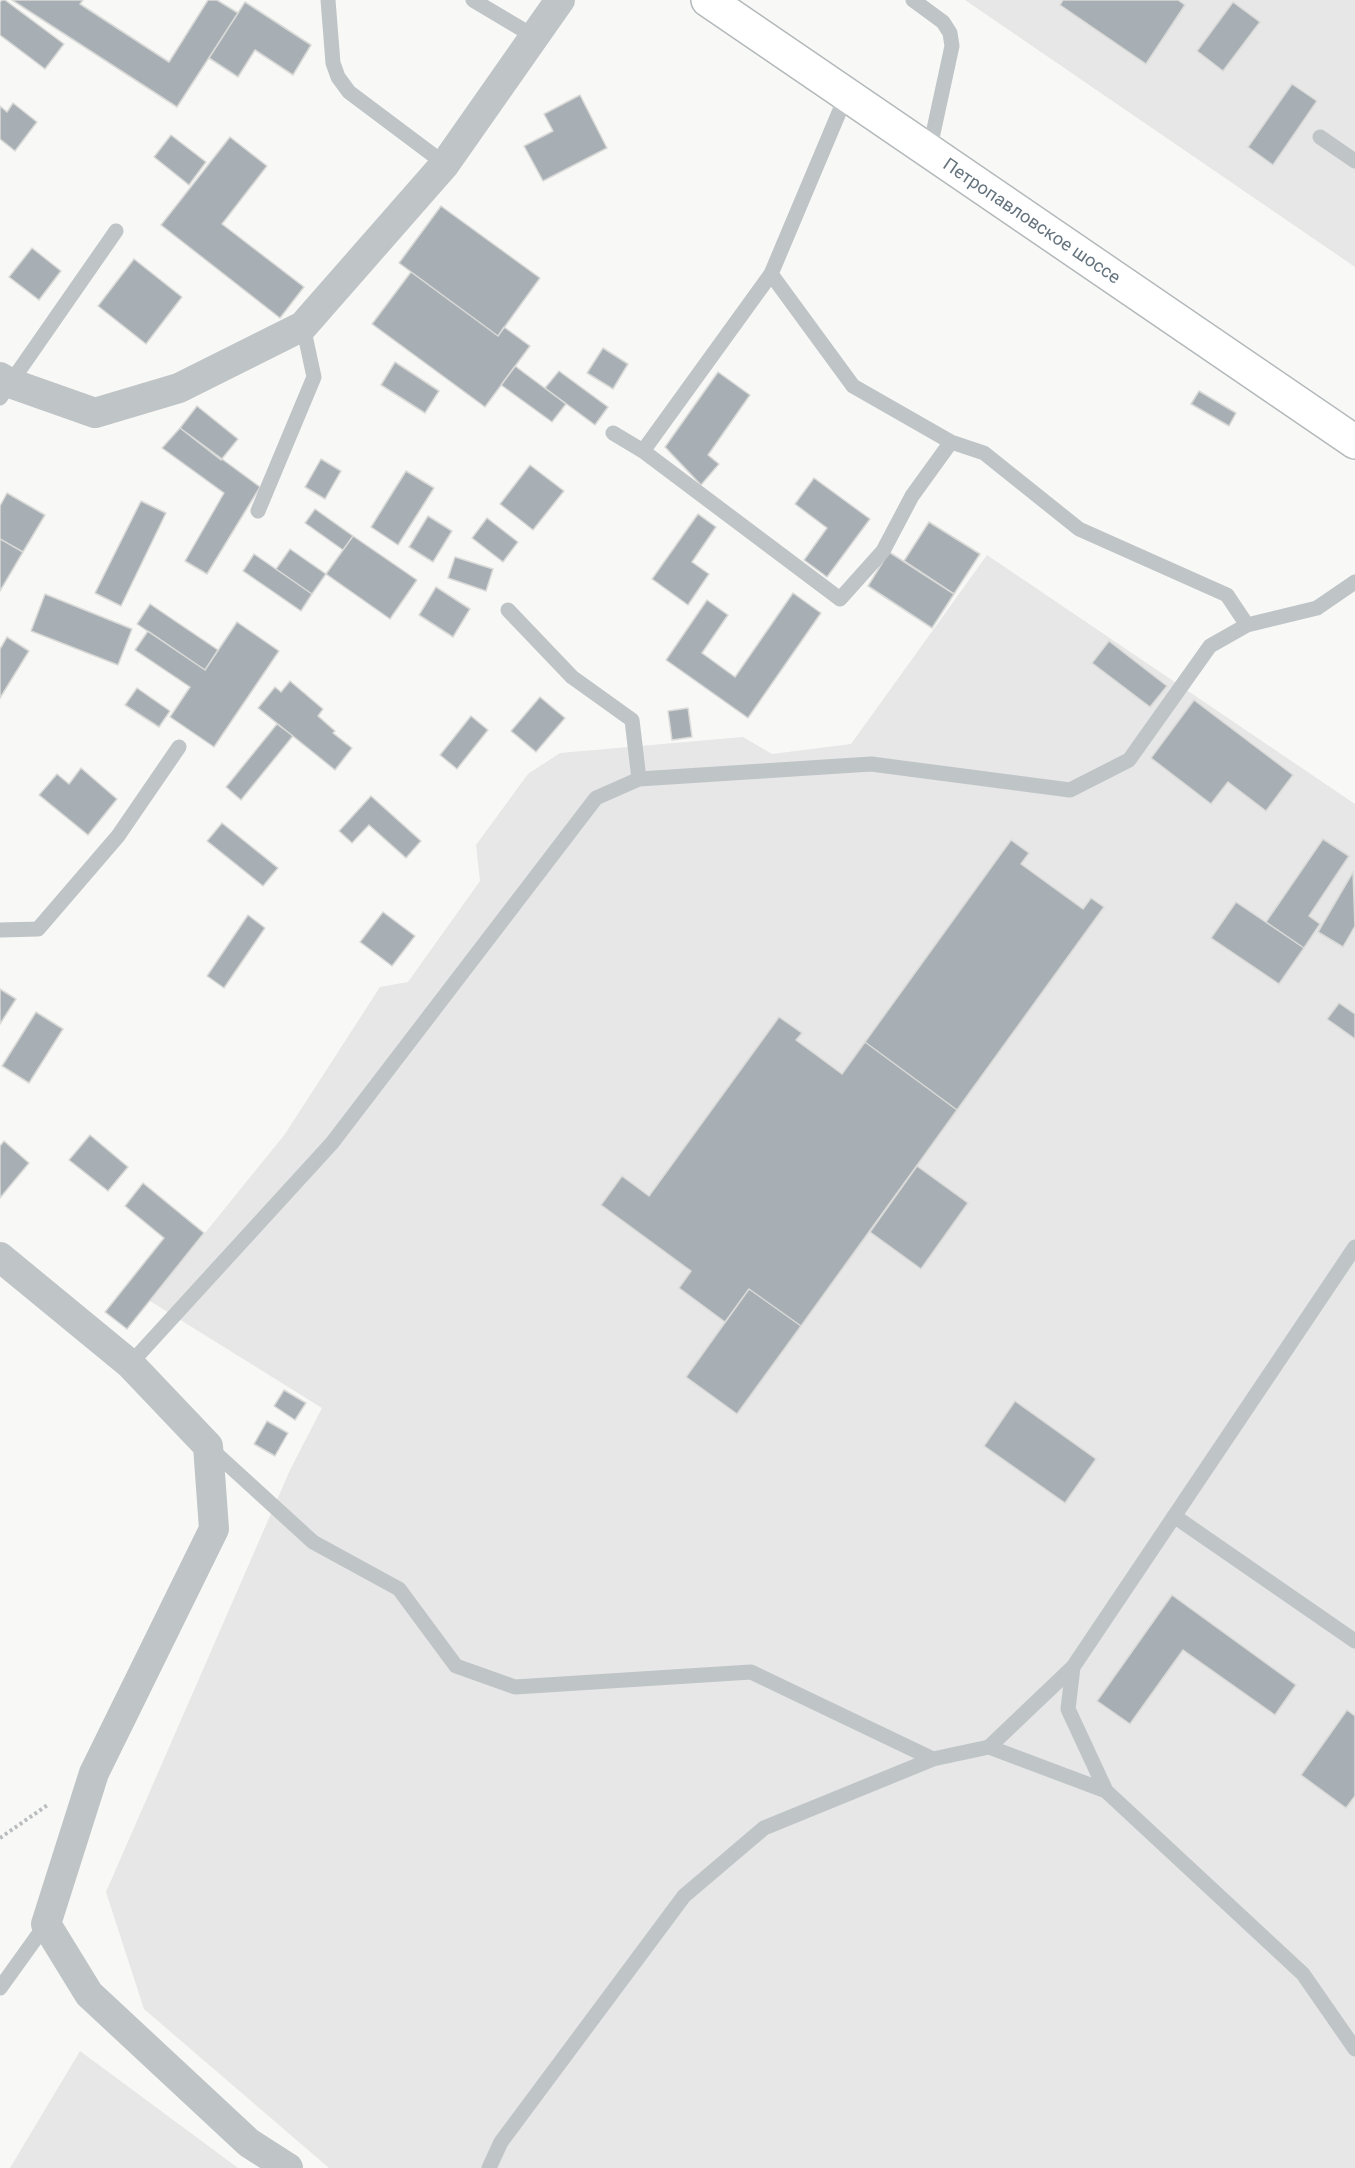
<!DOCTYPE html>
<html>
<head>
<meta charset="utf-8">
<style>
  body { margin:0 }
  canvas { display:block; background:#f8f8f6 }
</style>
</head>
<body>
<canvas width="1355" height="2168"></canvas>
<script>
const ctx = document.querySelector('canvas').getContext('2d');
ctx.lineJoin = 'round';
function fillPath(path, color) {
  ctx.fillStyle = color;
  ctx.fill(path, 'evenodd');
}
function shape(rows) {
  const path = new Path2D();
  for (const r of rows) {
    path.moveTo(r[0], r[1]);
    for (let i = 2; i < r.length; i += 2) path.lineTo(r[i], r[i + 1]);
  }
  return path;
}
function strokePath(path, color, width, dash) {
  ctx.strokeStyle = color;
  ctx.lineWidth = width;
  ctx.lineCap = dash ? 'butt' : 'round';
  ctx.setLineDash(dash || []);
  ctx.stroke(path);
}
function write(font, color, halo, rows, align = 'center') {
  ctx.font = font + ' Roboto,sans-serif';
  ctx.lineWidth = 6;
  ctx.setLineDash([]);
  ctx.textBaseline = 'middle';
  ctx.strokeStyle = halo;
  ctx.fillStyle = color;
  for (const [text, x, y, turn = 0] of rows) {
    ctx.save();
    ctx.translate(x, y);
    ctx.rotate((+turn || 0) * Math.PI / 180);
    ctx.textAlign = isNaN(turn) ? turn : align;
    if (halo) ctx.strokeText(text, 0, 0);
    ctx.fillText(text, 0, 0);
    ctx.restore();
  }
}
const built = shape([
  [965,0,1355,0,1355,267],
  [987,555,1355,804,1355,2168,329,2168,144,2009,106,1892,290,1470,322,1408,150,1301,285,1134,380,987,408,982,480,881,476,845,528,774,560,753,743,737,772,754,851,744],
  [80,2051,238,2168,10,2168]
]);
const building = shape([
  [2,0,5,0,64,44,45,69,0,35,0,2,2,0],
  [12,0,83,0,80,4,169,62,208,0,217,0,238,13,177,107,12,0],
  [1063,0,1178,0,1185,5,1146,64,1060,5,1063,0],
  [245,2,311,45,293,75,255,50,238,77,209,58,245,2],
  [1233,2,1260,22,1223,71,1197,51,1233,2],
  [1292,84,1317,101,1273,165,1248,147,1292,84],
  [580,95,607,148,543,181,524,146,553,131,544,114,580,95],
  [13,103,37,122,15,151,0,139,0,106,7,112,13,103],
  [171,135,206,162,189,185,154,157,171,135],
  [230,137,267,166,222,224,304,287,280,318,161,225,230,137],
  [441,206,540,278,498,336,399,263,441,206],
  [32,248,61,271,39,300,9,277,32,248],
  [134,259,182,297,146,344,98,306,134,259],
  [411,272,498,336,504,327,530,346,485,407,372,324,411,272],
  [603,348,628,364,613,389,587,373,603,348],
  [395,362,439,391,425,413,381,385,395,362],
  [515,366,566,404,552,422,501,385,515,366],
  [559,371,608,407,595,425,545,388,559,371],
  [718,372,750,395,708,455,719,464,701,485,665,447,718,372],
  [1199,391,1236,413,1229,426,1191,404,1199,391],
  [197,406,238,439,221,460,180,428,197,406],
  [180,428,260,487,207,574,185,561,224,493,162,448,180,428],
  [321,459,341,471,325,499,305,487,321,459],
  [530,465,564,491,533,530,500,504,530,465],
  [406,471,434,488,398,545,371,527,406,471],
  [814,478,870,519,827,577,804,560,827,528,795,504,814,478],
  [7,493,45,515,23,552,0,539,0,506,7,493],
  [141,501,166,513,121,606,95,593,141,501],
  [315,509,353,536,343,550,305,523,315,509],
  [698,514,716,527,692,562,709,574,688,605,652,579,698,514],
  [428,516,452,531,433,562,409,547,428,516],
  [487,518,518,542,503,562,472,538,487,518],
  [929,522,980,554,954,594,904,561,929,522],
  [353,536,417,580,390,619,326,574,353,536],
  [0,539,23,552,0,591,0,539],
  [290,549,326,574,312,594,276,569,290,549],
  [889,552,954,594,932,628,868,586,889,552],
  [254,554,312,594,301,611,243,571,254,554],
  [455,557,493,569,486,591,448,578,455,557],
  [436,587,470,609,453,637,419,615,436,587],
  [793,593,821,613,748,718,666,660,707,600,728,615,702,653,735,677,793,593],
  [45,594,132,629,118,665,31,631,45,594],
  [150,604,218,650,205,670,137,624,150,604],
  [237,622,279,651,214,747,170,717,190,687,135,650,148,631,205,670,237,622],
  [7,637,29,651,0,698,0,649,7,637],
  [1109,641,1167,686,1150,707,1092,663,1109,641],
  [290,681,323,709,318,716,335,731,333,733,352,748,335,770,258,708,275,687,281,692,290,681],
  [137,688,170,711,159,727,125,705,137,688],
  [540,697,565,718,536,752,511,731,540,697],
  [1194,700,1293,775,1266,811,1228,782,1211,804,1151,758,1194,700],
  [688,708,692,737,672,740,668,711,688,708],
  [471,716,488,730,457,769,440,755,471,716],
  [277,724,293,736,241,800,226,787,277,724],
  [81,768,117,799,88,835,39,795,57,774,69,784,81,768],
  [371,796,421,841,406,858,369,825,352,843,339,831,371,796],
  [222,823,278,868,263,886,207,841,222,823],
  [1323,839,1349,856,1309,916,1320,924,1304,948,1266,922,1323,839],
  [1011,840,1029,853,1021,864,1083,909,1091,898,1104,907,957,1110,865,1042,1011,840],
  [1353,872,1355,926,1343,947,1318,932,1353,872],
  [1236,902,1304,948,1279,984,1211,938,1236,902],
  [383,912,415,936,392,966,360,942,383,912],
  [248,915,265,928,224,988,207,976,248,915],
  [0,989,16,999,0,1024,0,989],
  [1339,1003,1355,1014,1355,1039,1327,1019,1339,1003],
  [36,1012,63,1029,29,1083,2,1066,36,1012],
  [779,1017,802,1033,796,1040,842,1074,865,1042,957,1110,801,1326,749,1289,725,1322,679,1288,691,1271,601,1205,622,1176,649,1196,779,1017],
  [90,1135,128,1167,108,1191,69,1160,90,1135],
  [4,1141,29,1163,0,1198,0,1146,4,1141],
  [917,1166,968,1203,921,1269,870,1232,917,1166],
  [143,1183,204,1233,127,1329,105,1312,164,1238,125,1206,143,1183],
  [749,1289,801,1326,737,1414,686,1377,749,1289],
  [284,1390,306,1403,295,1420,274,1406,284,1390],
  [1015,1401,1096,1459,1065,1503,984,1446,1015,1401],
  [267,1421,288,1433,275,1456,254,1444,267,1421],
  [1172,1595,1296,1685,1275,1715,1183,1650,1130,1724,1097,1701,1172,1595],
  [1347,1710,1355,1716,1355,1796,1346,1808,1301,1775,1347,1710]
]);
const path = shape([
  [0,1838,49,1804]
]);
const service = shape([
  [328,0,333,63,338,77,349,92,445,164],
  [473,0,535,37],
  [913,0,943,22,950,33,952,46,929,152],
  [1320,137,1355,161],
  [771,274,853,386,951,442,984,453,1079,529,1227,595,1247,625],
  [0,398,116,231],
  [613,433,643,451,840,599,883,551,912,496,951,442],
  [643,451,771,274,846,96],
  [258,511,314,377,303,326],
  [508,610,572,677,632,720,639,779],
  [0,930,38,929,118,836,179,747],
  [130,1364,332,1143,596,798,639,779,871,764,1070,790,1129,760,1210,646,1247,625,1317,608,1355,582],
  [210,1448,313,1542,399,1589,456,1666,515,1687,751,1672,933,1759,989,1747,1073,1667,1355,1247],
  [1174,1516,1355,1641],
  [1073,1667,1068,1709,1106,1791],
  [989,1747,1106,1791,1303,1974,1355,2049],
  [0,1988,46,1924],
  [489,2168,501,2142,684,1896,764,1828,933,1759]
]);
const minor = shape([
  [0,377,10,383,95,413,179,388,303,326,445,164,560,0],
  [0,1257,130,1364,208,1446,214,1529,94,1773,46,1924,89,1994,249,2143,288,2168]
]);
const primary = shape([
  [708,0,1355,442]
]);
const streetNames = [
  ["Петропавловское шоссе",1031,222,34]
];
fillPath(built, '#e6e7e6');
fillPath(building, '#a7afb4');
strokePath(building, '#dadad8', 1.5);
strokePath(primary, '#b3b8bb', 36);
strokePath(path, '#babdbf', 4, [3, 3]);
strokePath(service, '#bfc4c7', 15);
strokePath(minor, '#bfc4c7', 30);
strokePath(primary, '#fff', 33);
write('18px', '#65747e', '#fff', streetNames);
</script>
</body>
</html>
